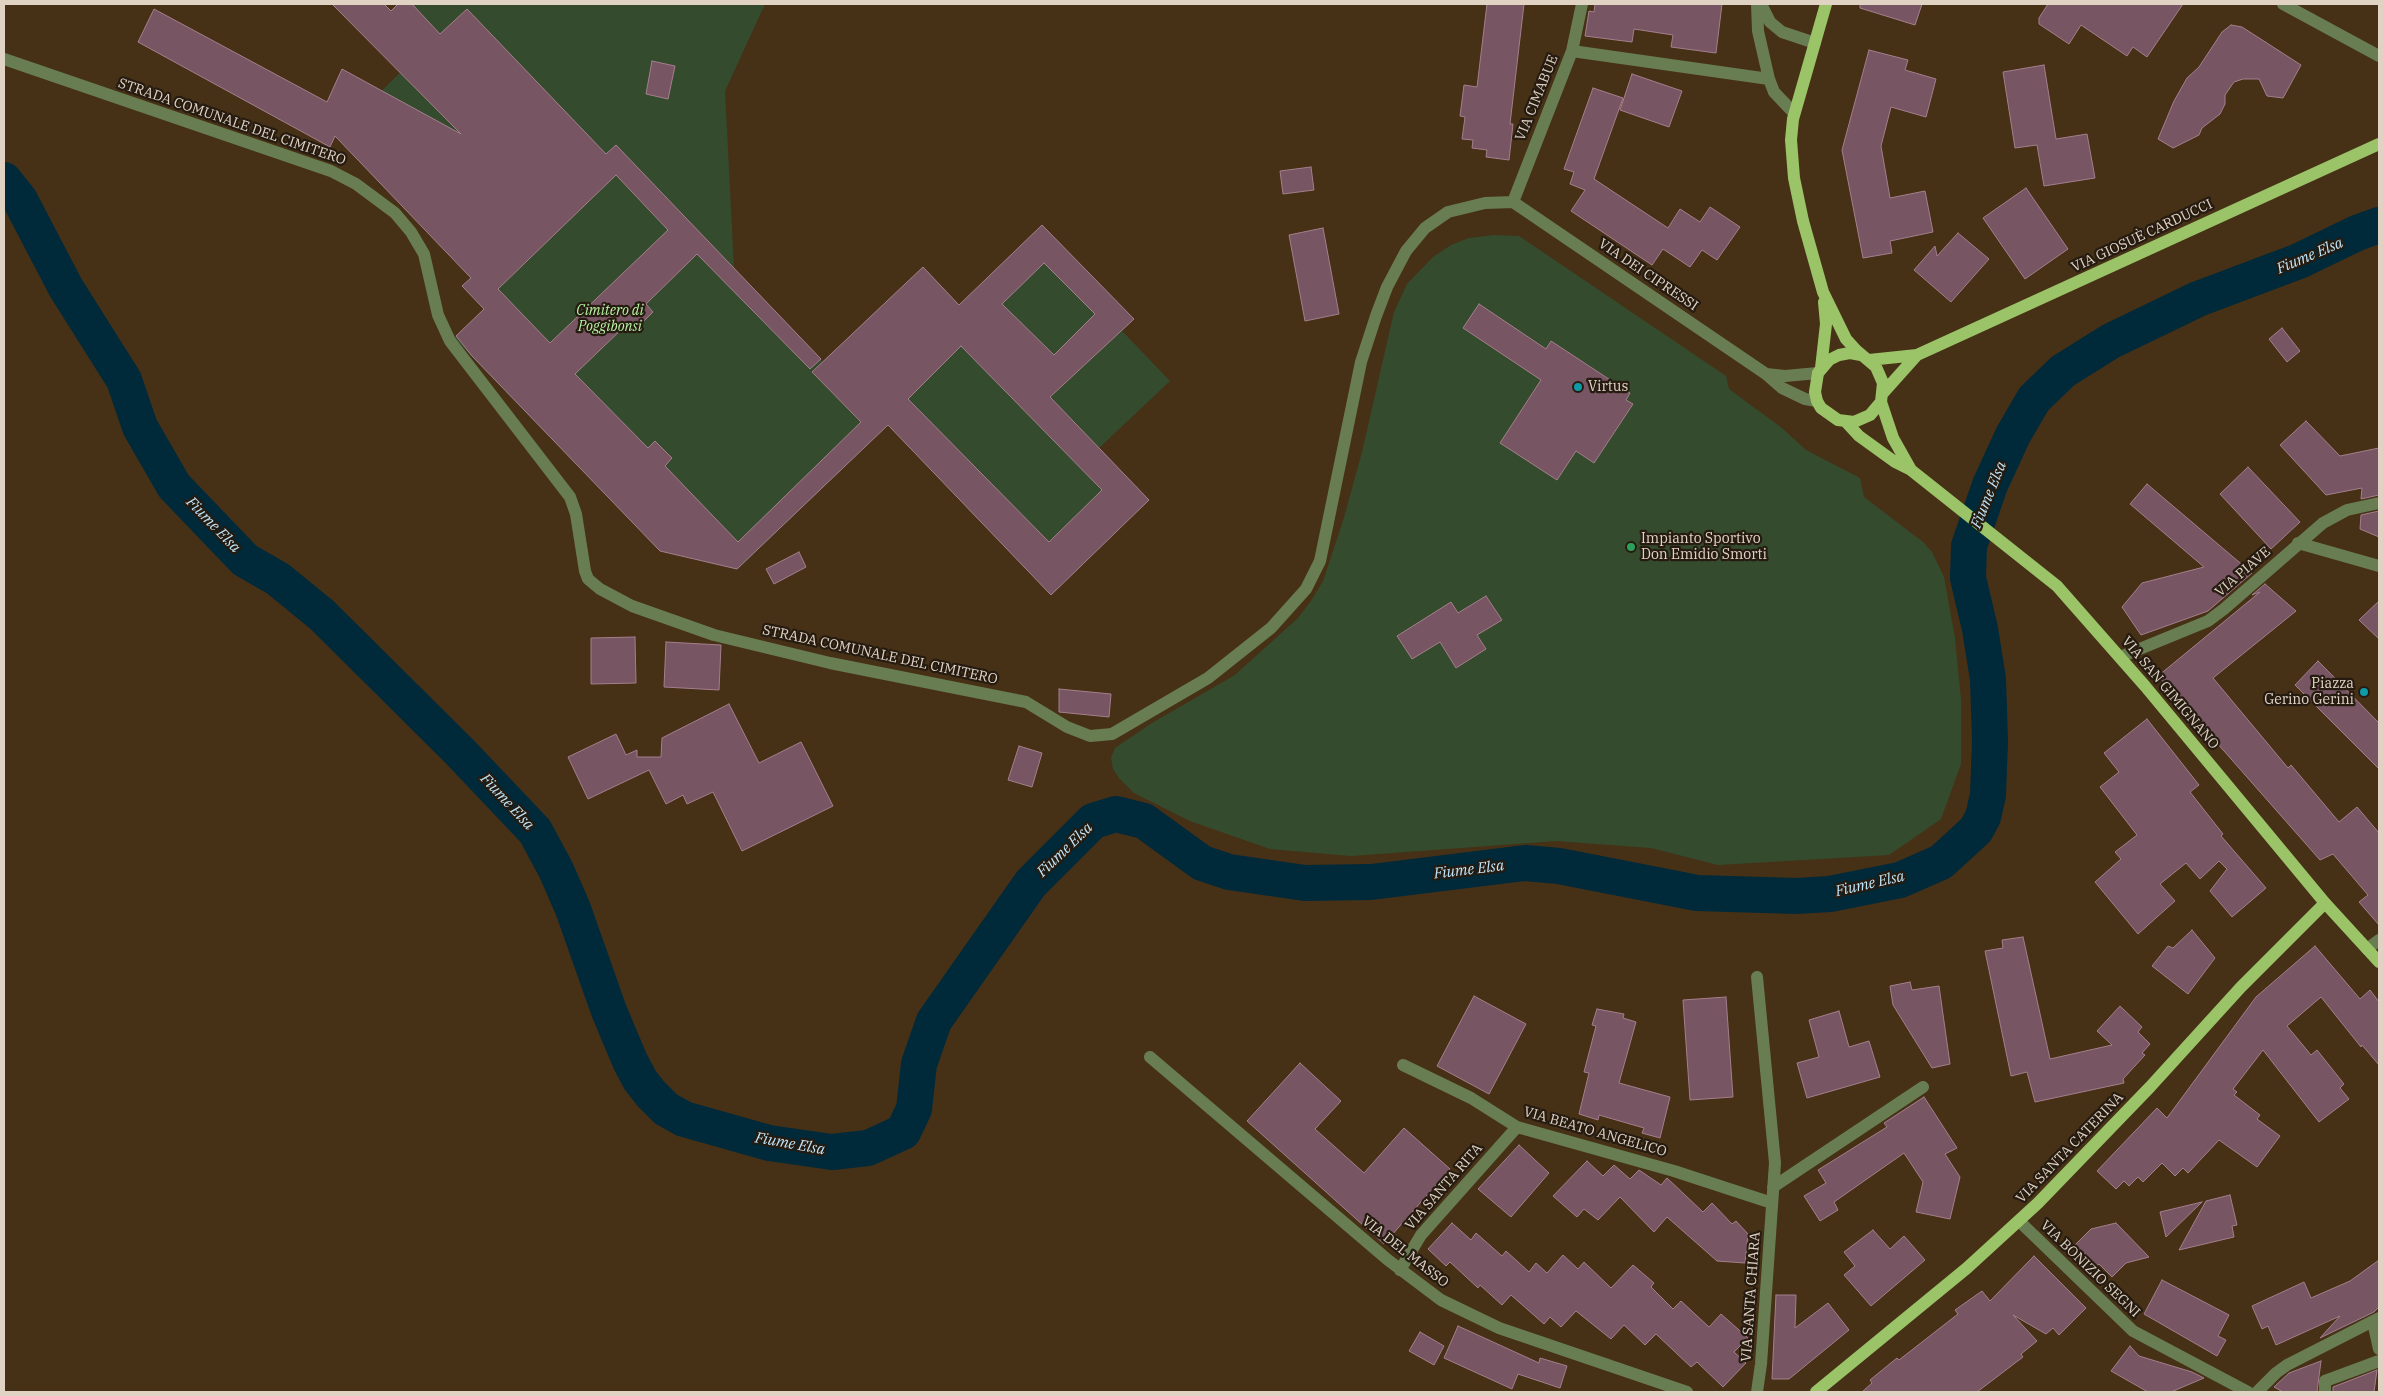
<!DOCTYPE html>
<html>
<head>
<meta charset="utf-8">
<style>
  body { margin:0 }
  #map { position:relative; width:2383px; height:1396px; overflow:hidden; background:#463117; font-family:"IBM Plex Serif",serif }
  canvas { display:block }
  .frame { position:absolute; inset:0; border:5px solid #e1d3c4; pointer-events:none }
</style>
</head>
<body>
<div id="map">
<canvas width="2383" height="1396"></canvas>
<div class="frame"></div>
</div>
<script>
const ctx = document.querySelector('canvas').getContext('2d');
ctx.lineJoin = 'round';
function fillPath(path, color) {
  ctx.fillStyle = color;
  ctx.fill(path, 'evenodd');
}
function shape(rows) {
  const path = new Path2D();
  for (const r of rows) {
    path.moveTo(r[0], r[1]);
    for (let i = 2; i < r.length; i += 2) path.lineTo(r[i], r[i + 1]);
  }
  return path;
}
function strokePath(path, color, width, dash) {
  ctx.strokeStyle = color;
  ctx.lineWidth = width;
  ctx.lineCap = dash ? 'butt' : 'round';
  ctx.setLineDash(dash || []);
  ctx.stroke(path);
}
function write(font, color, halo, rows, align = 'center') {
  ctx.font = font + ' "IBM Plex Serif",serif';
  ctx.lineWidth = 4.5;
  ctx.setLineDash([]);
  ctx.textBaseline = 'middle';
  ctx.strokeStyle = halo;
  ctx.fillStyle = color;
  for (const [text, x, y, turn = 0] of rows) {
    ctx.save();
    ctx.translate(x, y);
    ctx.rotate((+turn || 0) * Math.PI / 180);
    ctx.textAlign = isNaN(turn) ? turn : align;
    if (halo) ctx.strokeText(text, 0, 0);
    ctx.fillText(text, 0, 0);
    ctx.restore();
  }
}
const green = shape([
  [412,4,765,4,725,91,734,269,823,362,923,267,959,305,1042,225,1134,319,1122,331,1170,381,1099,448,1149,500,1051,595,888,425,738,569,660,551,454,338,484,309,462,286,471,277,335,136,440,34],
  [1494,235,1519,236,1726,376,1729,389,1782,428,1806,450,1860,478,1864,497,1923,542,1932,552,1944,577,1955,638,1961,700,1961,764,1941,819,1889,855,1718,865,1651,848,1556,841,1351,856,1270,849,1190,821,1134,793,1119,778,1113,769,1111,758,1115,748,1152,723,1235,675,1298,618,1311,601,1323,581,1343,521,1362,452,1394,312,1407,284,1433,257,1451,245,1469,238]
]);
const river = shape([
  [4,180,20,200,66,288,124,380,140,427,174,486,245,560,278,579,322,615,459,751,535,831,556,870,573,909,609,1011,630,1061,640,1080,651,1094,666,1109,684,1119,769,1143,832,1152,868,1148,903,1132,914,1109,919,1064,934,1021,1031,883,1093,821,1116,814,1144,821,1202,863,1229,872,1305,883,1371,882,1525,863,1559,866,1697,893,1796,896,1830,894,1900,880,1941,862,1976,830,1983,817,1988,795,1990,741,1988,679,1980,629,1968,578,1969,546,1990,485,2013,435,2034,399,2063,371,2111,341,2198,299,2299,261,2357,233,2379,225]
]);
const building = shape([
  [332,4,384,4,391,11,398,4,412,4,440,34,467,9,606,154,616,145,821,359,810,369,697,254,646,304,653,312,633,332,626,325,575,374,648,448,655,441,672,458,665,466,738,542,861,422,812,372,923,267,959,305,1042,225,1134,319,1050,397,1149,500,1051,595,888,425,737,569,660,551,472,356,456,336,484,309,462,286,471,278,335,136,330,147,138,42,154,9,327,102,342,69,461,134,332,4],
  [616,175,668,230,550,343,498,289,616,175],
  [1044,263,1095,314,1054,355,1002,304,1044,263],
  [961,346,1102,490,1049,542,908,399,961,346],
  [1487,4,1524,4,1510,124,1513,124,1509,160,1486,157,1487,150,1472,148,1473,140,1462,139,1465,117,1460,116,1464,85,1477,87,1487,4],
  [1595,4,1722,4,1716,53,1671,47,1673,35,1634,29,1632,42,1585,36,1589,11,1594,12,1595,4],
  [1860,4,1922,4,1915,25,1860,8,1860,4],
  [2048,4,2183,4,2147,57,2133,47,2127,56,2081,25,2069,44,2039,24,2039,18,2048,4],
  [2231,25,2242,27,2301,65,2283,98,2267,96,2259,79,2243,79,2234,82,2225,95,2225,104,2220,114,2202,128,2199,135,2173,148,2158,139,2174,101,2187,78,2199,67,2222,32,2231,25],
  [1869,50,1908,60,1905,70,1936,79,1926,117,1891,107,1881,146,1890,198,1925,191,1933,232,1890,241,1892,253,1863,258,1842,150,1869,50],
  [652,61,675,66,668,99,646,94,652,61],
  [2044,65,2056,139,2087,134,2095,178,2044,186,2037,145,2015,148,2003,72,2044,65],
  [1632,74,1682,91,1669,127,1620,110,1632,74],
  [1593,88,1623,98,1594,179,1668,228,1680,209,1700,222,1710,207,1740,227,1717,260,1702,250,1690,267,1663,249,1652,265,1571,211,1585,190,1570,184,1574,172,1564,169,1593,88],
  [1311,167,1314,190,1283,194,1280,171,1311,167],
  [2026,188,2068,249,2025,279,1983,218,2026,188],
  [1323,228,1339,314,1305,321,1289,235,1323,228],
  [1958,233,1989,259,1951,302,1914,270,1935,246,1937,256,1958,233],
  [1479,304,1546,349,1551,341,1630,393,1626,400,1633,404,1594,463,1576,451,1557,480,1500,443,1541,380,1463,328,1479,304],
  [2282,328,2300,351,2287,362,2269,339,2282,328],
  [2306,421,2340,456,2379,448,2379,495,2361,499,2362,488,2326,495,2280,445,2306,421],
  [2248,467,2300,522,2271,549,2220,494,2248,467],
  [2147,484,2252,573,2208,611,2141,635,2122,607,2142,583,2204,567,2130,504,2147,484],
  [2379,511,2379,537,2360,529,2361,515,2379,511],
  [799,552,806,567,774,584,766,569,799,552],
  [2265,584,2296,611,2213,678,2288,768,2291,765,2339,822,2357,807,2379,833,2379,925,2359,902,2368,895,2333,854,2320,860,2158,676,2260,592,2252,595,2265,584],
  [1486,596,1502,620,1477,635,1486,649,1456,668,1440,642,1412,659,1397,636,1451,602,1458,613,1486,596],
  [2379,601,2379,639,2359,620,2379,601],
  [635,637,636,683,591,684,591,638,635,637],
  [666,642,721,645,719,690,664,687,666,642],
  [2318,661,2379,723,2379,769,2295,685,2318,661],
  [1059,689,1111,694,1109,717,1059,712,1059,689],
  [729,704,759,763,801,742,833,806,742,851,713,792,687,804,683,795,666,804,649,770,588,799,568,757,616,734,626,755,637,750,637,757,661,757,662,738,729,704],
  [2147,719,2199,785,2190,792,2223,834,2221,836,2266,888,2232,917,2210,891,2227,869,2219,861,2200,879,2186,863,2160,884,2175,901,2138,934,2095,882,2121,859,2115,852,2137,835,2100,787,2119,772,2104,753,2147,719],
  [1019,746,1042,753,1032,787,1008,780,1019,746],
  [2192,930,2215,958,2188,994,2152,966,2168,946,2173,948,2192,930],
  [2023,937,2050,1059,2112,1045,2097,1031,2120,1006,2142,1027,2138,1032,2150,1044,2142,1053,2145,1055,2123,1079,2124,1083,2035,1102,2027,1072,2011,1076,1985,951,2003,948,2002,940,2023,937],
  [2315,946,2360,999,2370,990,2379,1002,2379,1065,2362,1045,2361,1047,2321,997,2287,1026,2311,1055,2317,1050,2344,1084,2340,1088,2349,1099,2319,1122,2263,1050,2233,1089,2237,1092,2234,1095,2260,1115,2257,1119,2280,1136,2257,1167,2219,1140,2188,1173,2183,1168,2175,1176,2162,1163,2143,1182,2138,1177,2129,1186,2124,1181,2116,1189,2097,1171,2157,1108,2167,1118,2256,997,2315,946],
  [1910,982,1912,990,1939,986,1950,1064,1932,1068,1893,1005,1890,986,1910,982],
  [1474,996,1526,1024,1489,1094,1437,1066,1474,996],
  [1726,997,1733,1097,1690,1100,1683,1000,1726,997],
  [1597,1009,1624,1014,1623,1018,1636,1022,1619,1083,1670,1097,1660,1138,1642,1133,1644,1128,1599,1115,1598,1120,1579,1114,1589,1073,1584,1072,1596,1026,1592,1025,1597,1009],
  [1839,1011,1849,1047,1869,1041,1880,1077,1807,1098,1797,1063,1819,1057,1809,1020,1839,1011],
  [1300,1063,1341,1101,1315,1129,1364,1173,1404,1128,1450,1169,1384,1244,1247,1121,1300,1063],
  [1924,1097,1957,1148,1945,1154,1960,1177,1950,1219,1916,1212,1923,1182,1904,1153,1834,1202,1838,1210,1820,1221,1804,1196,1826,1183,1818,1170,1887,1127,1884,1123,1924,1097],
  [1519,1145,1549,1173,1511,1217,1478,1189,1519,1145],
  [1587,1161,1603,1176,1614,1165,1630,1179,1639,1170,1661,1185,1667,1178,1703,1212,1712,1203,1732,1224,1736,1221,1748,1234,1745,1263,1717,1261,1667,1217,1654,1232,1620,1197,1598,1220,1584,1209,1577,1217,1553,1196,1587,1161],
  [2230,1195,2237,1225,2232,1226,2234,1237,2179,1250,2206,1201,2230,1195],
  [2202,1202,2166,1237,2160,1212,2202,1202],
  [1452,1223,1471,1240,1476,1233,1502,1256,1506,1251,1529,1272,1536,1263,1547,1273,1563,1255,1578,1269,1584,1262,1611,1288,1633,1265,1654,1283,1651,1287,1673,1309,1681,1301,1709,1327,1721,1314,1748,1338,1734,1352,1746,1363,1723,1387,1697,1362,1691,1367,1656,1334,1645,1345,1624,1325,1611,1339,1576,1311,1561,1327,1550,1317,1544,1324,1511,1295,1502,1305,1480,1285,1478,1288,1450,1262,1446,1266,1428,1249,1452,1223],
  [2116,1223,2149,1257,2126,1263,2112,1277,2099,1264,2096,1267,2075,1245,2091,1229,2116,1223],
  [1873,1230,1890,1249,1904,1236,1925,1260,1871,1306,1844,1275,1855,1266,1844,1252,1873,1230],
  [2034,1256,2086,1308,2059,1335,2053,1328,2046,1334,2013,1315,2037,1341,2021,1354,2023,1357,1977,1392,1862,1392,1872,1383,1870,1380,1897,1358,1899,1360,1958,1314,1955,1310,1982,1291,1990,1301,2034,1256],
  [2379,1260,2379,1307,2374,1312,2320,1338,2340,1316,2276,1345,2268,1326,2262,1329,2252,1306,2304,1282,2311,1298,2350,1281,2379,1260],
  [2162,1280,2229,1315,2218,1336,2226,1340,2217,1356,2144,1314,2162,1280],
  [1776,1295,1796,1295,1795,1328,1828,1303,1849,1330,1789,1379,1772,1379,1776,1295],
  [1458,1326,1539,1363,1540,1358,1567,1366,1560,1388,1518,1374,1512,1389,1444,1358,1458,1326],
  [1420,1332,1444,1346,1434,1365,1409,1351,1420,1332],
  [2130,1346,2139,1356,2192,1372,2204,1378,2171,1392,2148,1392,2111,1371,2130,1346],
  [2321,1361,2317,1392,2283,1392,2274,1387,2289,1373,2321,1361],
  [2377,1370,2374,1392,2333,1392,2333,1387,2377,1370]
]);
const minor = shape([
  [1757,4,1758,31,1769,79,1774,92,1794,113],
  [1761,4,1770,22,1782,32,1815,43],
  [2283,4,2379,56],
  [1572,51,1769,79],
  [4,59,331,171,356,184,395,213,411,232,424,254,438,315,450,341,570,497,576,514,585,571,588,579,600,589,632,606,714,635,830,663,1026,702,1067,727,1090,736,1112,734,1208,678,1271,628,1306,589,1320,561,1361,362,1376,316,1387,287,1406,251,1425,228,1448,212,1485,203,1513,202,1766,374,1782,388,1805,399,1817,401],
  [1513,202,1572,51,1582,4],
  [1766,374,1785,376,1818,373],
  [2298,543,2379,566],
  [2120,657,2208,621,2224,609,2323,523,2347,510,2379,503],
  [2367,949,2379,940],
  [1757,977,1775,1163,1761,1364,1757,1392],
  [1150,1057,1388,1260,1441,1300,1499,1328,1687,1392],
  [1403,1065,1471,1098,1517,1127,1674,1171,1772,1203],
  [1773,1187,1923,1087],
  [2019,1221,2133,1331,2248,1392],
  [1400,1270,1421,1235,1517,1127],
  [2373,1322,2379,1349],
  [2257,1392,2276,1373,2287,1365,2379,1318],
  [2325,1392,2325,1381,2379,1361]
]);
const major = shape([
  [1826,4,1793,119,1791,140,1794,178,1803,221,1823,292,1846,339,1856,350,1876,367,1883,383,1881,402,1870,415,1854,422,1838,420,1821,408,1817,401,1815,392,1818,373,1829,360,1839,355,1850,353,1861,355],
  [1869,360,1917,355,2379,144],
  [1821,368,1826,324,1824,302],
  [1883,393,1917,355],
  [1881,402,1893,438,1911,470],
  [1846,422,1859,436,1895,462,1911,470,2057,586,2145,686,2325,903,2379,962],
  [1816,1392,1967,1268,2038,1203,2150,1087,2241,987,2325,903]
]);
const markers = [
  [1578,387,5,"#0f9aa8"],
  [1631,547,5,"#2e9e5b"],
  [2364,692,5,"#0f9aa8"]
];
const streetNames = [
  ["VIA CIMABUE",1537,98,-68],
  ["STRADA COMUNALE DEL CIMITERO",232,122,19],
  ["VIA GIOSUÈ CARDUCCI",2142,236,-25],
  ["VIA DEI CIPRESSI",1648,275,34],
  ["VIA PIAVE",2243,572,-41],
  ["STRADA COMUNALE DEL CIMITERO",880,655,12],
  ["VIA SAN GIMIGNANO",2170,693,50],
  ["VIA BEATO ANGELICO",1595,1132,16],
  ["VIA SANTA CATERINA",2070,1148,-46],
  ["VIA SANTA RITA",1444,1187,-49],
  ["VIA DEL MASSO",1405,1252,38],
  ["VIA BONIZIO SEGNI",2090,1269,44],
  ["VIA SANTA CHIARA",1751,1297,-86]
];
const parkNames = [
  ["Cimitero di",610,311],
  ["Poggibonsi",610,327]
];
const poiNames = [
  ["Virtus",1588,387],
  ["Impianto Sportivo",1641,539],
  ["Don Emidio Smorti",1641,555],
  ["Piazza",2354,684,"right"],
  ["Gerino Gerini",2354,700,"right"]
];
const waterNames = [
  ["Fiume Elsa",2310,256,-23],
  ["Fiume Elsa",1989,495,-68],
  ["Fiume Elsa",213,525,46],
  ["Fiume Elsa",507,802,47],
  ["Fiume Elsa",1065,850,-44],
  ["Fiume Elsa",1469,870,-7],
  ["Fiume Elsa",1870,884,-13],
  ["Fiume Elsa",790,1144,10]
];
fillPath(green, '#344c2d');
strokePath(river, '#00293a', 36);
fillPath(building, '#785563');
strokePath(building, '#a47f8c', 1);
strokePath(minor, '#697d52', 12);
strokePath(major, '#9bc468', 12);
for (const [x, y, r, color] of markers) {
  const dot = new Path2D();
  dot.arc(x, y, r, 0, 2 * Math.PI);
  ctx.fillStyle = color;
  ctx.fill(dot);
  strokePath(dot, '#251b10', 2);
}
write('14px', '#e1d3c4', '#251b10', streetNames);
write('italic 14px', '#b7f3a5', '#251b10', parkNames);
write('14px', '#e1d3c4', '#251b10', poiNames, 'left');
write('italic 15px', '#c0e6fa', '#251b10', waterNames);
</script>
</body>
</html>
